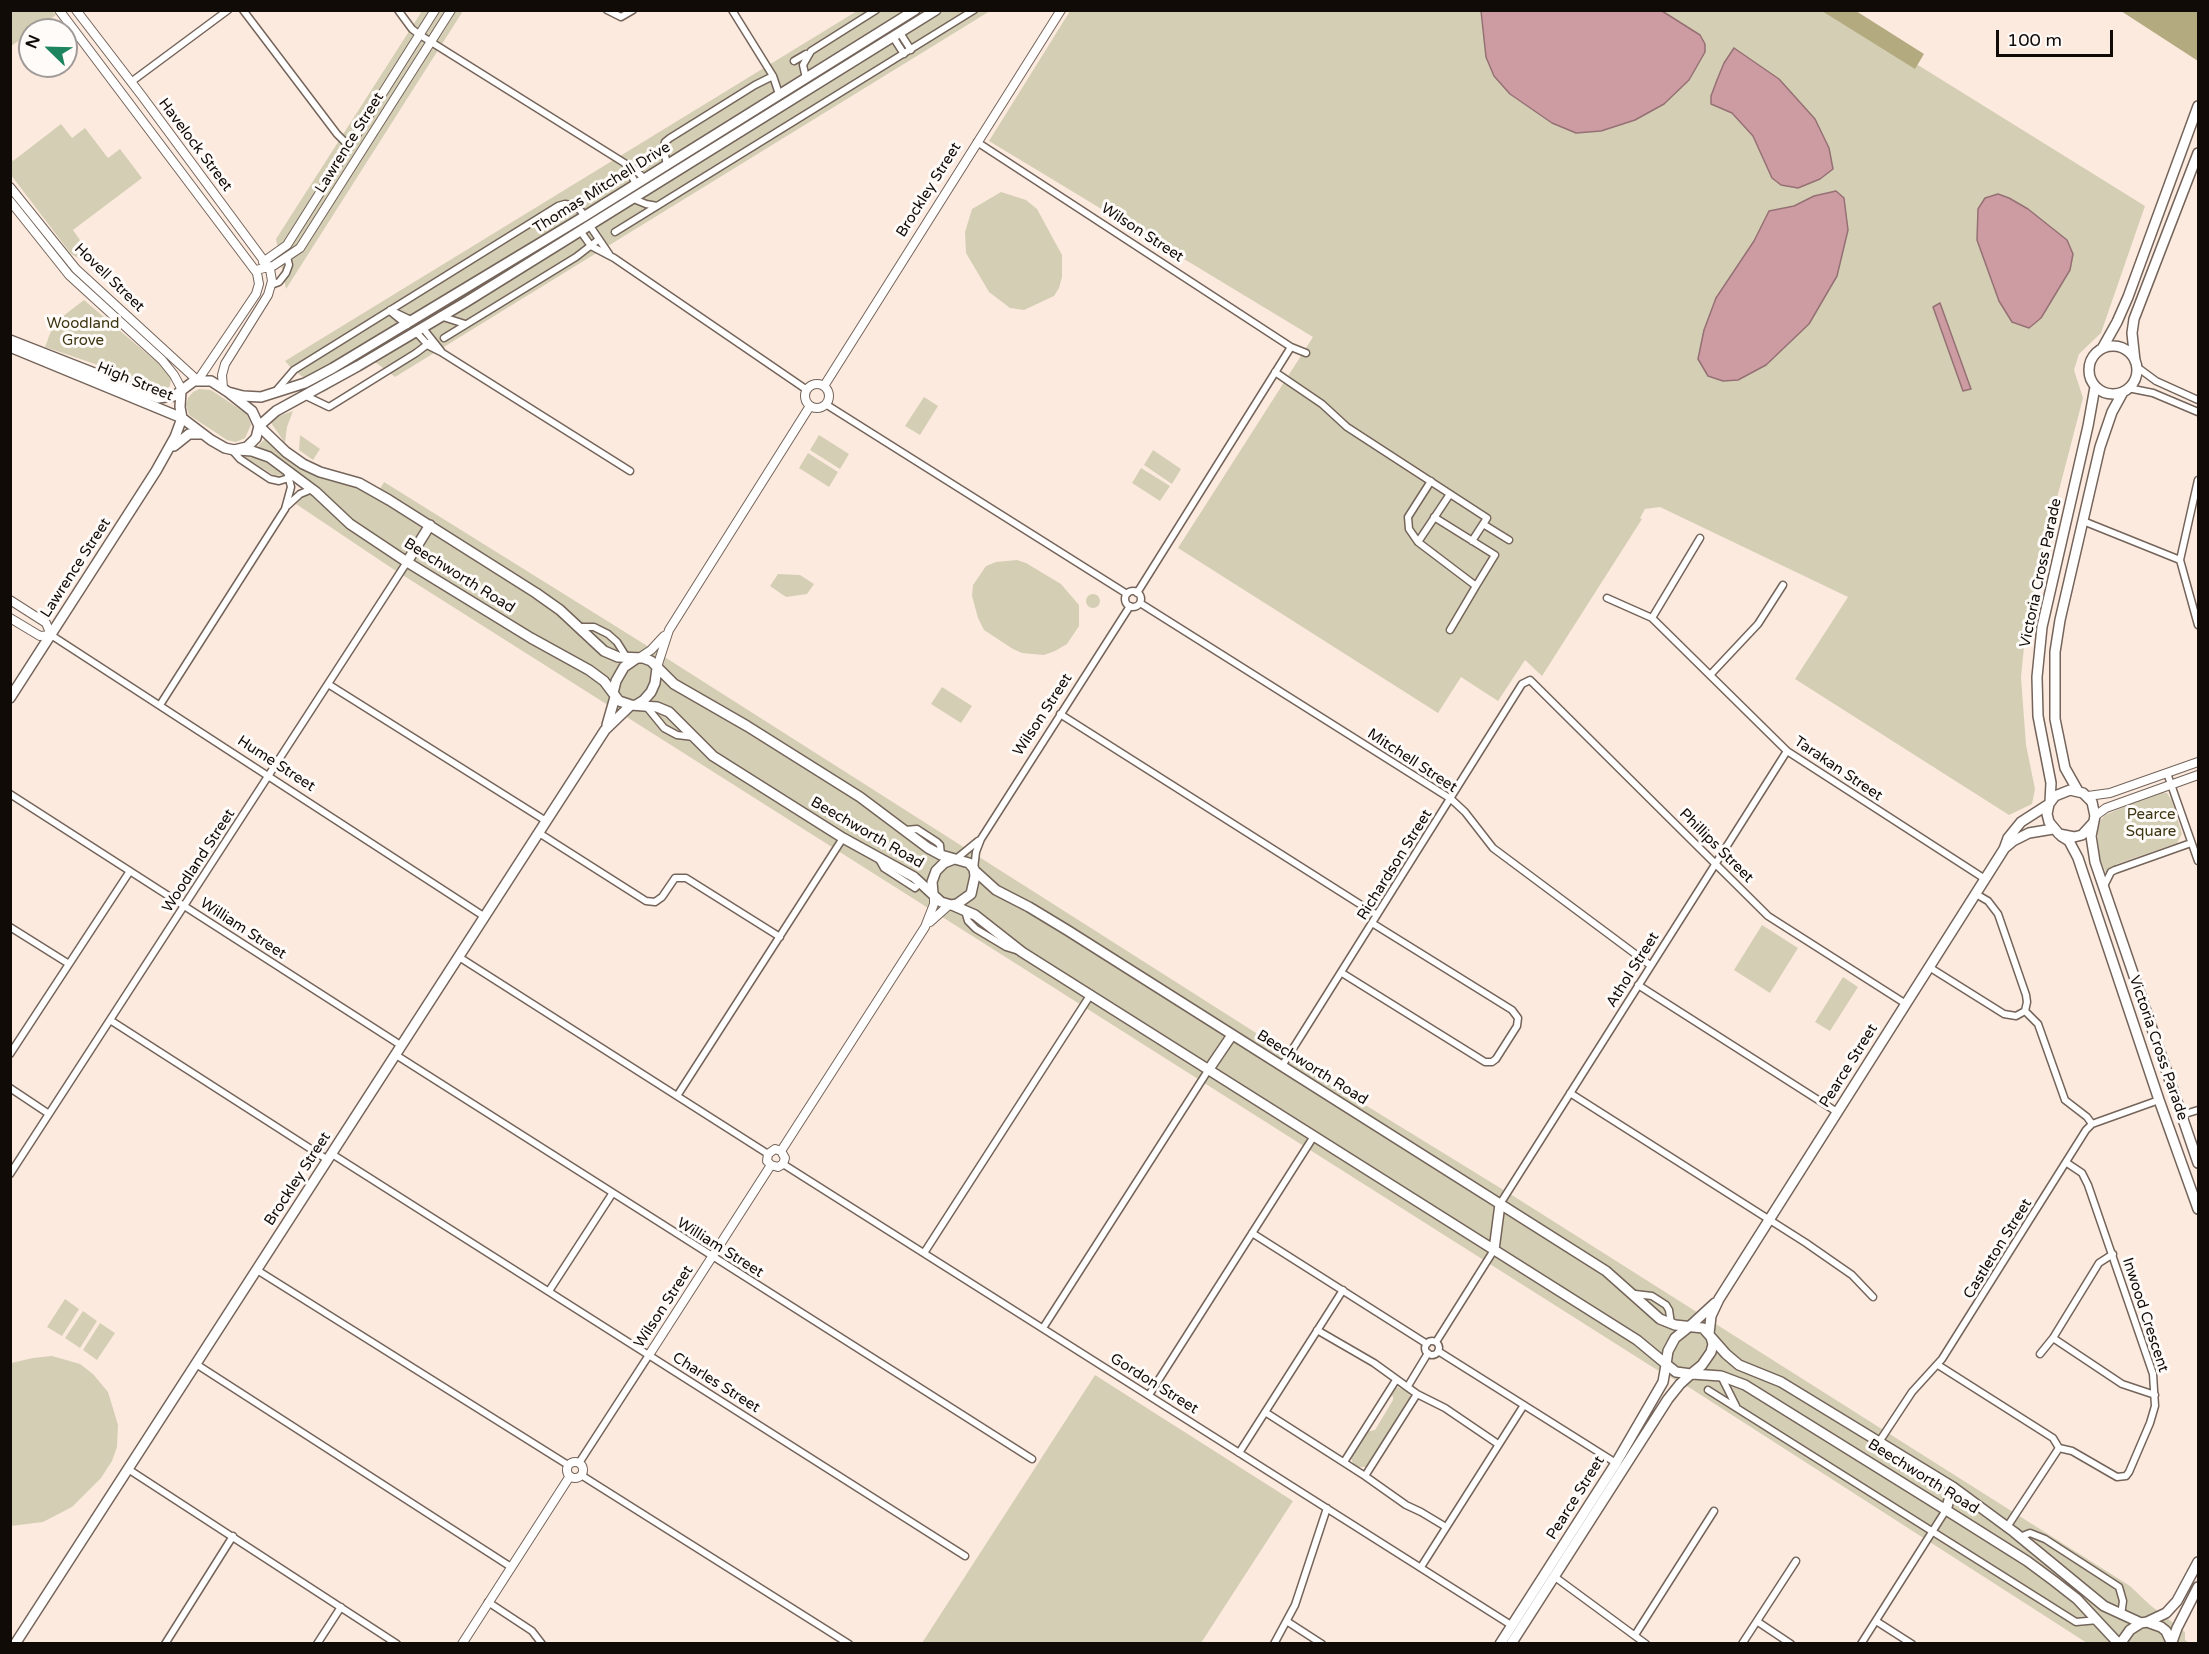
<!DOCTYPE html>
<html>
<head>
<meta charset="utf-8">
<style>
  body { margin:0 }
  #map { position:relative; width:2209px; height:1654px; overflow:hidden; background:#fdeadf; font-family:"Varela Round",sans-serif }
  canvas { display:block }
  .frame { position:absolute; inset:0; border:12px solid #110b08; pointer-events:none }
  .north { position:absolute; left:18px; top:18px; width:60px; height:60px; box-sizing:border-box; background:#fffbf9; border:2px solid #a09b99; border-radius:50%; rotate:293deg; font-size:16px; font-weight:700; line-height:24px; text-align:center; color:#110b08 }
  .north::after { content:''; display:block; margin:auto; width:21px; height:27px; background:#1c845f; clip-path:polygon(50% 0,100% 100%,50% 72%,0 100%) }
  .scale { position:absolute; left:1996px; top:30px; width:117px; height:27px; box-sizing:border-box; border:3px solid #110b08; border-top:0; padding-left:8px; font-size:18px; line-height:21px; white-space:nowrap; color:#110b08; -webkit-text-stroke:4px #fffbf9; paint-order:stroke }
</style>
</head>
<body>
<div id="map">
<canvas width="2209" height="1654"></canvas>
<div class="frame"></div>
<div class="north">N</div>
<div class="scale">100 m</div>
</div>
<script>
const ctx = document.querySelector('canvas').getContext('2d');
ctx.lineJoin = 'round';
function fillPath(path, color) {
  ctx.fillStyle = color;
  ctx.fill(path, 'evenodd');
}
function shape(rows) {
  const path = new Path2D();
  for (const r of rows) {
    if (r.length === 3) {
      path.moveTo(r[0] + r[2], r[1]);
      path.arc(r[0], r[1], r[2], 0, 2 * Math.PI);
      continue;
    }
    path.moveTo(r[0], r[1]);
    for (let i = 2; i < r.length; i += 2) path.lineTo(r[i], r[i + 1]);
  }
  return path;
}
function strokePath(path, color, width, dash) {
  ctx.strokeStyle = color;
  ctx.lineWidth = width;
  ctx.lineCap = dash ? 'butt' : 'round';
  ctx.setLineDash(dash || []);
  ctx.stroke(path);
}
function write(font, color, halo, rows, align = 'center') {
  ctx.font = font + ' "Varela Round",sans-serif';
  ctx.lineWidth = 6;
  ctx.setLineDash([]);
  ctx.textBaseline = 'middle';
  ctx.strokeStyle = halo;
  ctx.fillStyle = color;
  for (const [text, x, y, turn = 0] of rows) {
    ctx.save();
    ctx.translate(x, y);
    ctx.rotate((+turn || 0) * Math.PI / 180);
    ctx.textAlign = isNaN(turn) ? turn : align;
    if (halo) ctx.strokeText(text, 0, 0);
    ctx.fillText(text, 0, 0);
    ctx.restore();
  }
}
const green = shape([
  [10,11,52,11,56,15,34,30,30,30,30,33,11,46],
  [422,11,463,11,286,289,276,239],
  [857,11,990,11,395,377,375,362,324,392,293,370,285,361],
  [1070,11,1831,11,2145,206,2101,333,2079,354,2074,370,2083,398,2038,571,2026,627,2021,677,2026,745,2035,789,2032,804,2009,815,1795,679,1848,597,1660,507,1645,509,1640,518,1642,519,1542,676,1525,660,1498,701,1461,677,1438,713,1178,548,1313,337,989,141],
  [61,124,72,138,85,128,108,158,120,149,142,178,73,230,89,253,80,259,71,254,11,175,11,158,13,161],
  [1001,192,1026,200,1037,209,1062,255,1062,277,1059,288,1054,296,1024,310,1010,308,989,292,966,253,965,232,972,209],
  [84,300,165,369,171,379,170,386,165,390,157,391,101,366,45,347,54,323],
  [199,389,211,390,247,414,251,425,245,438,236,442,227,440,189,415,186,405,188,398,193,392],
  [924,397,938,406,920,435,905,426],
  [293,411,287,427,285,443,271,423,279,416],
  [300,435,320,449,313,460,299,450],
  [819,435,849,454,840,469,810,450],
  [266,438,286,457,304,469,352,484,376,496,384,482,641,642,1275,1045,1292,1060,1515,1197,2130,1586,2150,1605,2185,1632,2185,1640,2189,1643,2087,1643,1690,1388,1654,1368,390,567,296,504,314,484,275,455,257,447],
  [1153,450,1181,469,1172,484,1144,465],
  [808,453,838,472,829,487,799,468],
  [243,456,263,459,285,475,275,476],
  [1141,468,1170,486,1160,501,1132,483],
  [1017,560,1026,563,1061,584,1079,605,1079,626,1067,644,1055,651,1044,655,1022,653,1013,649,984,630,978,618,972,596,973,585,986,566,996,562],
  [778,574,800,575,814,584,807,594,786,597,770,586],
  [1093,601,7],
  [942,687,972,706,961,723,931,704],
  [2159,792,2167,793,2172,801,2182,834,2177,843,2117,864,2106,873,2100,859,2098,841,2097,826,2100,821,2105,815],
  [1762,925,1798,948,1770,993,1734,970],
  [1843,977,1858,987,1830,1031,1815,1022],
  [65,1299,79,1309,62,1336,47,1327],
  [83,1311,97,1321,80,1348,65,1338],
  [100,1323,115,1333,97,1360,83,1350],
  [52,1356,80,1364,93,1374,108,1392,118,1425,117,1447,112,1461,101,1478,72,1507,43,1522,11,1526,11,1363,33,1358],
  [1095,1375,1293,1501,1201,1643,922,1643],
  [1398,1387,1408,1392,1411,1398,1367,1467,1358,1467,1353,1464,1351,1457,1366,1432,1375,1430,1393,1400,1393,1396,1388,1397,1393,1390]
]);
const forest = shape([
  [1822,11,1856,11,1924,54,1915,69],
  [2121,11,2198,11,2198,61]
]);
const water = shape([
  [1481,11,1662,11,1700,35,1705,44,1705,52,1689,80,1664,104,1635,120,1601,131,1576,133,1552,123,1510,94,1494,76,1486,57,1481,11],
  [1734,48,1779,79,1815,119,1829,148,1833,169,1820,179,1798,188,1781,185,1772,178,1753,136,1732,113,1711,104,1711,96,1717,80,1724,63,1734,48],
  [1836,191,1844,198,1848,230,1837,276,1809,324,1766,365,1738,380,1723,381,1708,376,1698,359,1704,330,1716,298,1754,241,1769,211,1794,206,1814,196,1836,191],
  [1998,194,2009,198,2028,209,2067,240,2073,254,2070,270,2041,318,2029,328,2012,322,1999,301,1977,240,1978,209,1985,198,1998,194],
  [1940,303,1971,389,1963,391,1933,307,1940,303]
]);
const minor = shape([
  [243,10,337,134,349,146],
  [398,10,412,29,420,35,634,169,645,179],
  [607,10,621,17,633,10],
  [732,10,773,76,779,94],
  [900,33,911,50],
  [893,37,904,54],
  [794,61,806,54],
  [806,78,803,65,811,51,876,10],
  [131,82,228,10],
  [977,142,1291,347,1306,353],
  [626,165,636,184],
  [667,166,664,149,665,142,670,138,755,85,773,76],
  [634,199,646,204,657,206],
  [590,226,609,254],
  [581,232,591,246,614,258,807,390],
  [615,232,974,10],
  [271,285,279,282,286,273,289,265,287,257],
  [390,310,413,321],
  [390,311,407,325],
  [440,316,465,324],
  [422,327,441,351],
  [415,331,429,346,441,352,630,471],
  [444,338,576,257,598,240],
  [2137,367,2156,381,2198,400],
  [1275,372,1322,404,1347,427,1487,518,1472,541],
  [2128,388,2153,393,2198,412],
  [276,391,294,370,302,365,558,206,565,204,571,205,580,210,585,216],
  [304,395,329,407,416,353,432,341],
  [827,405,1127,594],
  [232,450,240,459,270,479,279,481,292,477],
  [2198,480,2180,560,2198,625],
  [1431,481,1408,517,1409,529,1418,542,1476,586,1450,630],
  [287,506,300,494,312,489],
  [1434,517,1495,555,1476,586],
  [2083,521,2180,560],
  [1483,524,1509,540],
  [1418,542,1450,494],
  [1133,599,8],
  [1137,593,1291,347],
  [1607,598,1652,618,1787,751,1985,879],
  [1140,603,1451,799,1465,812,1493,848,1650,965],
  [1652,618,1700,538],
  [579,627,594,627,608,634,617,642,627,658],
  [51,635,485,917],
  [1711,674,1758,624,1783,585],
  [328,684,546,821],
  [160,705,285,509,291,487,287,471],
  [646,706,664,728,677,735,694,737],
  [1060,714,1377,915],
  [2167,773,2198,861],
  [10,794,402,1046],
  [905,830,917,829,937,842,940,845,941,855],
  [539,833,646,901,655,902,662,897,675,878,686,878,780,937],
  [879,859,884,868,915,888,921,882],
  [956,859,978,841],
  [974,869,976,852,981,839,1130,606],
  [2104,886,2111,872,2115,870,2191,843],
  [965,911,968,921,976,929,1006,947,1019,951],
  [10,927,69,964],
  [459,957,768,1154],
  [1929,967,2004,1014,2016,1016,2025,1011,2027,1002,2026,995,1998,914,1988,901,1976,894],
  [1342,973,1485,1062,1492,1062,1496,1059,1517,1026,1518,1018,1512,1010,1372,923],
  [1638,985,1837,1112],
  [2025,1011,2038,1024,2065,1100,2087,1117,2092,1124],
  [110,1020,328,1160],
  [10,1054,130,871],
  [396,1055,1032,1459],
  [1282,1066,1522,684,1530,680,1768,916,1906,1004],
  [10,1088,49,1114],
  [1570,1093,1806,1243,1852,1275,1873,1297],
  [677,1096,843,838],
  [2182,1115,2198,1110],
  [332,1154,965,1556],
  [783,1164,1511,1625],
  [10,1174,407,562],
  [1500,1204,1787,751],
  [1252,1233,1427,1344],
  [924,1253,1091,994],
  [2113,1254,2099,1263,2053,1338,2122,1384,2155,1395],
  [257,1270,568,1465],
  [549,1291,612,1194],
  [1635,1294,1652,1296,1666,1305,1669,1310,1671,1324],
  [1043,1328,1209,1069],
  [1317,1330,1374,1363,1417,1394,1445,1408,1498,1444],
  [1432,1348,7],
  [1436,1342,1494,1250],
  [1438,1351,1616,1463],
  [2040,1354,2053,1338],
  [196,1364,511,1567],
  [1938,1365,2053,1438,2059,1448,2072,1451,2117,1477,2126,1476,2129,1472,2150,1423,2155,1406,2153,1374,2088,1185,2082,1173,2067,1163],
  [1721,1376,1736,1406],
  [1408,1386,1428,1353],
  [1708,1390,2076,1622,2098,1620],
  [1149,1395,1314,1136],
  [1265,1412,1365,1476,1406,1505,1421,1512,1446,1527],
  [1879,1442,1912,1392,1942,1359,2086,1130,2092,1124,2159,1100],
  [1239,1453,1343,1290],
  [1344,1462,1396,1380],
  [579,1463,649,1355],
  [128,1469,397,1644],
  [581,1475,849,1644],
  [1365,1476,1417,1394],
  [2007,1527,2059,1448],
  [2020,1537,2030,1533,2045,1539,2119,1587,2123,1601,2121,1615],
  [1421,1567,1524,1405],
  [1555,1577,1646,1644],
  [488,1602,532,1631,542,1644],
  [1876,1621,1912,1644],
  [1288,1622,1322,1644],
  [1758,1622,1791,1644],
  [1635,1635,1714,1511],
  [165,1644,233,1536],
  [317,1644,341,1607],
  [1274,1644,1295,1605,1327,1508],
  [1742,1644,1796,1561],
  [1861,1644,1946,1510]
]);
const tertiary = shape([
  [59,10,257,273,259,284,256,294,198,380],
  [76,10,142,96,270,269,272,281,268,295,225,364,222,375,223,388],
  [10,187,76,269,197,380],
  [10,201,69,275,162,360,174,375,182,390],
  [263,262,287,245,435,10],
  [256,270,273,266,300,248,451,10],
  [817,396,12],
  [824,386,1061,10],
  [10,600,46,623,51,635,40,636,10,618],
  [639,658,651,650,664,636],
  [657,667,669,630,810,406],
  [2088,796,2110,793,2198,762],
  [2095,816,2106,808,2198,775],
  [930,922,949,905],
  [781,1151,925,927,934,904,934,897],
  [771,1165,778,1167,783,1164,785,1158,781,1151],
  [771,1165,767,1161,768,1154,775,1149,781,1151],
  [649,1355,771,1165],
  [575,1470,8],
  [462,1644,570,1476]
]);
const secondary = shape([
  [10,340,158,398,174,396,194,381,211,381,228,392,252,411,259,426,256,438,247,447,234,450,225,448,211,440,182,418,180,407,181,391],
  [2113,370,24],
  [10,347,182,418],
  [2103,347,2117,322,2128,297,2198,106],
  [2135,361,2132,333,2134,319,2198,153],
  [228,392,243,396,261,397,305,383,333,368,585,216,915,10],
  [259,426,276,411,358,366,466,302,936,10],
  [260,427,286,452,303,464,320,472,359,483,389,500,536,593,560,610,604,651,618,657,643,658,651,661,674,684,747,726,860,797,928,848,941,855,969,863,974,869,975,876,971,894,957,904,951,905,941,902,914,877,843,838,713,756,669,712,657,707,631,705,619,701,613,693,616,681,624,667,637,658],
  [174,446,189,434,201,434],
  [237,450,252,451,269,457,316,492,350,524,407,562,531,638,589,670,604,681,613,693],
  [407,562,430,525],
  [10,698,156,471,175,437,182,418],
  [636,705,644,700,651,692,655,683,657,668],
  [607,725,615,697],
  [2078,791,2065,768,2055,719,2055,652,2060,620,2100,447,2112,412,2123,392],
  [2050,802,2051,783,2038,716,2037,677,2042,627,2088,426,2095,387],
  [2093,823,2082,835,2074,837,2059,834,2049,822,2047,814,2049,804,2055,796,2070,790,2083,793,2092,802,2095,816,2091,836,2095,862,2198,1163],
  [2061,836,2069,841,2078,858,2159,1100,2198,1209],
  [2006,847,2013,841,2029,833,2053,829],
  [975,871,996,890,1029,907,1067,930,1606,1271,1660,1319,1675,1325,1703,1328,1726,1354,1739,1365,1781,1382,1953,1487,2014,1532,2104,1606,2141,1623],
  [933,893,932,882,936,871,944,863,954,859],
  [952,905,975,915,1022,952,1637,1340,1666,1364],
  [1209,1069,1232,1035],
  [1494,1250,1500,1204],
  [1690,1326,1675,1338,1668,1351,1666,1364,1676,1372,1691,1374,1702,1365,1711,1352,1713,1344,1711,1337],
  [1690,1326,1715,1303],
  [1709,1334,1711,1316,1719,1299,2004,849,2008,838,2021,822,2049,804],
  [1692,1374,1721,1376,1745,1385,1946,1510,2027,1561,2054,1581,2077,1599,2119,1644],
  [1946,1510,1953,1487],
  [2147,1622,2166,1613,2177,1601,2198,1562],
  [2172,1642,2177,1628,2198,1587],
  [15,1644,605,730,631,705],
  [1500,1644,1616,1463,1663,1382,1666,1365],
  [1511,1644,1668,1399,1680,1384,1691,1374],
  [2120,1644,2130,1630,2141,1623,2147,1622,2161,1627,2166,1631,2172,1644]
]);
const streetNames = [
  ["Lawrence Street",350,143,-58],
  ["Havelock Street",195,145,53],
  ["Thomas Mitchell Drive",602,188,-32],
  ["Brockley Street",929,190,-58],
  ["Wilson Street",1142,233,33],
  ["Hovell Street",109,278,44],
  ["High Street",135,382,22],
  ["Lawrence Street",76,568,-57],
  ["Victoria Cross Parade",2041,573,-78],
  ["Beechworth Road",459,576,32],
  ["Wilson Street",1043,715,-57],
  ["Mitchell Street",1412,761,33],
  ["Hume Street",276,764,33],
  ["Tarakan Street",1838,769,34],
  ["Beechworth Road",867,833,30],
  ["Phillips Street",1716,846,45],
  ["Woodland Street",199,861,-57],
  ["Richardson Street",1395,865,-58],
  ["William Street",243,929,33],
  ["Athol Street",1633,970,-58],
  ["Victoria Cross Parade",2158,1048,71],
  ["Pearce Street",1849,1066,-58],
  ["Beechworth Road",1312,1068,32],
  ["Brockley Street",298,1179,-57],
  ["William Street",720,1248,32],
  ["Castleton Street",1998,1249,-58],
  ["Wilson Street",664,1307,-57],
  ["Inwood Crescent",2145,1315,72],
  ["Charles Street",716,1383,32],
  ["Gordon Street",1154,1384,32],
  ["Beechworth Road",1923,1477,32],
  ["Pearce Street",1576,1498,-58]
];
const parkNames = [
  ["Woodland",83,324],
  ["Grove",83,341],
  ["Pearce",2151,815],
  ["Square",2151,832]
];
fillPath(green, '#d4cfb4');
fillPath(forest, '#b3aa7f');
fillPath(water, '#cd9ca3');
strokePath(water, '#957074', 1.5);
strokePath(minor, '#74645a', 9);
strokePath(tertiary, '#74645a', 10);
strokePath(secondary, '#74645a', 12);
strokePath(minor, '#fff', 6);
strokePath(tertiary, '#fff', 8);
strokePath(secondary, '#fff', 9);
write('15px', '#110b08', '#fffbf9', streetNames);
write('15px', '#3c3511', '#fffbf9', parkNames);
</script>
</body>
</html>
